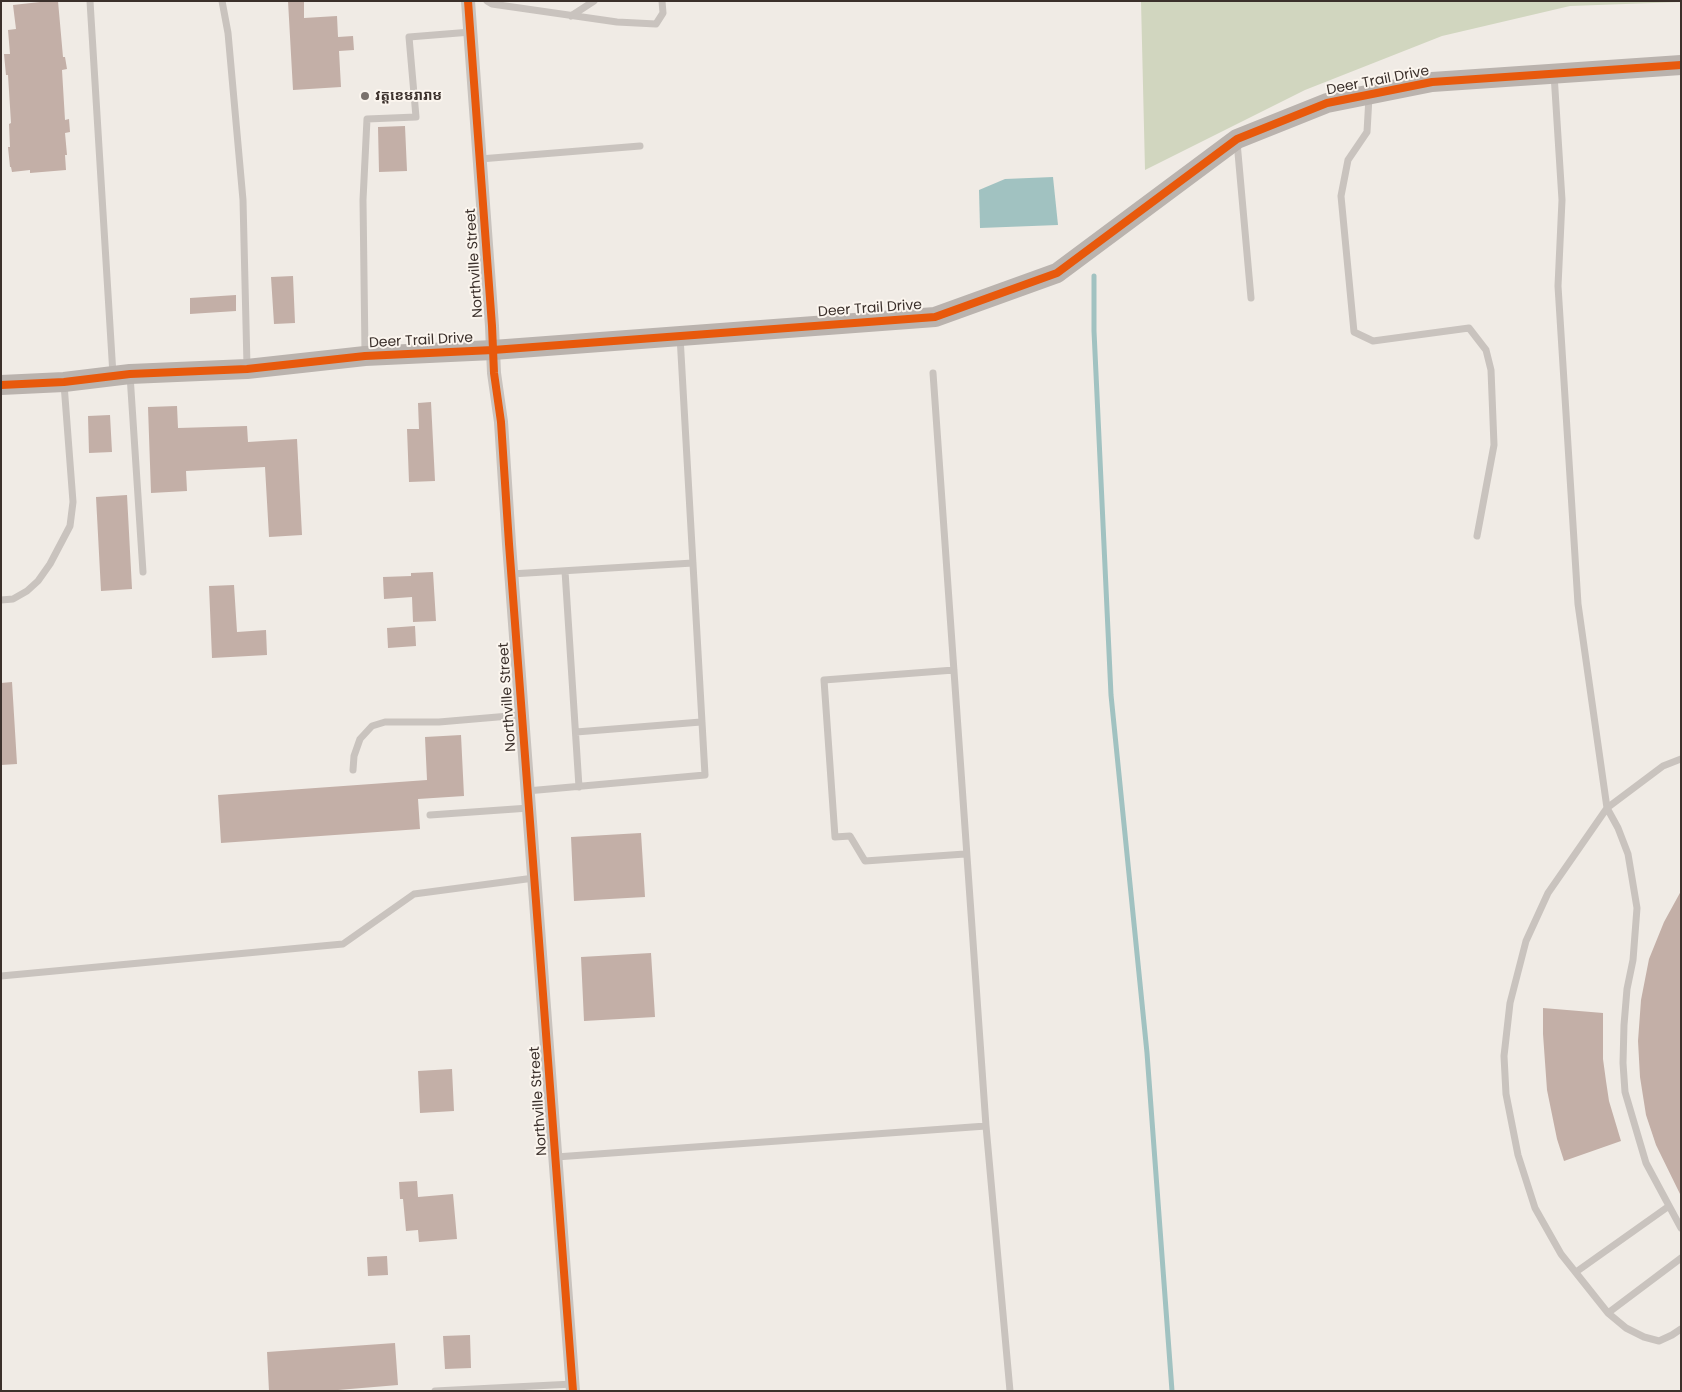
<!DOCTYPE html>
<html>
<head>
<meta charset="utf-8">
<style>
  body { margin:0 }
  #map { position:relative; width:1682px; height:1392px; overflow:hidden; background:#f0ebe5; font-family:Poppins,sans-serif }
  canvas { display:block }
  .frame { position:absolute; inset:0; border:2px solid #3b302b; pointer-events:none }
</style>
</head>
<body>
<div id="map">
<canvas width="1682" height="1392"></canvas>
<div class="frame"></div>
</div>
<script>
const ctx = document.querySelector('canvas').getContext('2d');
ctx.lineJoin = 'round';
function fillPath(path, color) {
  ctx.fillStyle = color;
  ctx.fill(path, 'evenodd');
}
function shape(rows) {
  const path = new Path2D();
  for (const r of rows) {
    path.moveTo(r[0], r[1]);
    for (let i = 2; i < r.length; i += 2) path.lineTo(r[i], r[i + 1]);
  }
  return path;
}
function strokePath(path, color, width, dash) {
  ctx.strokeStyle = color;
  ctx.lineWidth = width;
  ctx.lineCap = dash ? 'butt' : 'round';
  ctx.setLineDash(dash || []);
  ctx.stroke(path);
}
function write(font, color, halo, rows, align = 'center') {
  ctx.font = font + ' Poppins,"Noto Sans Khmer",sans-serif';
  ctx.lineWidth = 4;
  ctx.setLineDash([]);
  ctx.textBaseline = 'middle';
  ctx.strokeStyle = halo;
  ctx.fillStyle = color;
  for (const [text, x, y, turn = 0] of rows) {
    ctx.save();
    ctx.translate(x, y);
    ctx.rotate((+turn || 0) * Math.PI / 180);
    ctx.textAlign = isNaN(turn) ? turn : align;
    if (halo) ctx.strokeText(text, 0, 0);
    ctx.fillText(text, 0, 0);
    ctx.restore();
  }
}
const green = shape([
  [1141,1,1681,1,1681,2,1570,6,1442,36,1305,90,1145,170]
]);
const water = shape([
  [1053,177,1058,225,980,228,979,190,1005,179]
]);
const stream = shape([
  [1094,276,1094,331,1111,695,1147,1053,1172,1391]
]);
const building = shape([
  [49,1,58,1,63,57,65,57,67,69,62,70,65,120,69,119,70,132,65,133,67,155,65,155,66,170,30,173,30,170,12,172,11,167,10,167,8,147,10,147,9,124,11,123,8,75,6,75,4,54,10,54,8,30,16,29,13,5],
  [288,1,304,1,304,18,337,16,338,37,353,36,354,50,339,51,341,87,293,90],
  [405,126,407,171,379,172,378,127],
  [293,276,295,323,274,324,271,277],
  [236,295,236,311,190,314,190,298],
  [431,402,435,481,409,482,407,429,419,429,418,403],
  [177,406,178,428,247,426,248,442,297,439,302,535,269,537,265,467,186,471,187,491,151,493,148,407],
  [110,415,112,452,89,453,88,416],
  [127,495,132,589,101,591,96,497],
  [433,572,436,621,413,622,412,597,384,599,383,577,411,576,411,573],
  [234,585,237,632,266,630,267,655,212,658,209,586],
  [415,626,416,646,388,648,387,628],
  [12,682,17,764,1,765,1,683],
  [461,735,464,796,418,799,420,829,221,843,218,795,427,780,425,737],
  [641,833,645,897,574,901,571,837],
  [1681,891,1681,1196,1656,1145,1646,1115,1640,1077,1638,1041,1641,1000,1649,959,1664,922],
  [651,953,655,1017,584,1021,581,957],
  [1543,1008,1603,1013,1603,1059,1606,1081,1609,1101,1621,1141,1564,1161,1557,1139,1547,1090,1543,1034],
  [452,1069,454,1111,420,1113,418,1071],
  [417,1181,418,1197,453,1194,457,1239,419,1242,418,1230,406,1231,403,1199,400,1199,399,1182],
  [387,1256,388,1275,368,1276,367,1257],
  [470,1335,471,1368,445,1369,443,1336],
  [395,1343,398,1385,326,1391,269,1391,267,1352]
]);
const lane = shape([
  [90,1,113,375],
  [222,1,228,33,243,200,247,366],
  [487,1,492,4,617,22,656,24,663,13,662,1],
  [571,16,594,1],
  [1554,74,1562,200,1558,286,1578,604,1607,808,1663,766,1681,759],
  [1369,97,1367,132,1348,160,1341,196,1354,332,1373,341,1469,328,1486,350,1491,370,1494,445,1477,536],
  [1237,142,1251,298],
  [480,159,640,146],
  [365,353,363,200,367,119,416,117,409,37,471,32],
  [933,373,986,1126,1010,1391],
  [130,375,143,572],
  [565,571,579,787],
  [511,574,693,563],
  [1,600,13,599,27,591,38,581,50,564,70,526,73,502,64,384],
  [954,670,824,680,835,837,850,836,865,861,965,854],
  [576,732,701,722],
  [353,770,354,756,360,739,372,726,385,722,439,722,521,715],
  [527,791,705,775,680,336],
  [430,815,529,808],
  [1,976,343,944,414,894,534,878],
  [556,1157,986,1126],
  [1681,1228,1646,1163,1625,1092,1623,1063,1624,1025,1627,989,1633,960,1637,908,1628,854,1618,828,1607,808,1548,893,1526,941,1510,1003,1504,1056,1506,1094,1518,1155,1535,1208,1561,1254,1608,1313,1626,1328,1644,1337,1659,1341,1672,1335,1681,1329],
  [1576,1272,1669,1206],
  [1608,1313,1681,1258],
  [435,1391,573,1384]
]);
const street = shape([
  [468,1,492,326,494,373,501,422,509,544,573,1391]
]);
const secondary = shape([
  [1,385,64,382,130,374,247,369,365,356,493,350,935,317,1057,273,1237,139,1327,103,1432,82,1681,65]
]);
const cycleway = shape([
  [468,1,492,326,494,373,501,422,509,544,573,1391],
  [1,385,64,382,130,374,247,369,365,356,493,350,935,317,1057,273,1237,139,1327,103,1432,82,1681,65]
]);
const markers = [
  [365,96,5,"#7a716c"]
];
const streetNames = [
  ["Deer Trail Drive",1378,81,-11],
  ["Northville Street",475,263,-94],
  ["Deer Trail Drive",870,309,-4],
  ["Deer Trail Drive",421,341,-3],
  ["Northville Street",508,697,-94],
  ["Northville Street",539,1101,-94]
];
const poiNames = [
  ["វត្តខេមរារាម",375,96]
];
fillPath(green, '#d1d6bf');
fillPath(water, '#a1c2c1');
strokePath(stream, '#a1c2c1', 5);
fillPath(building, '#c3afa7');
strokePath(lane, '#c9c3be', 7);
strokePath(street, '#c9c3be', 14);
strokePath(secondary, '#bab3ae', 20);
strokePath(cycleway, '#e8590c', 8);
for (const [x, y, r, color] of markers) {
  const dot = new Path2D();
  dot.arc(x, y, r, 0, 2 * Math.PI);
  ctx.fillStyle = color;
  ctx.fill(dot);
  strokePath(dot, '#fbf5ee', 2);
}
write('14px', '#3b302b', '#fbf5ee', streetNames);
write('bold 14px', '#3b302b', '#fbf5ee', poiNames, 'left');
</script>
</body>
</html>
